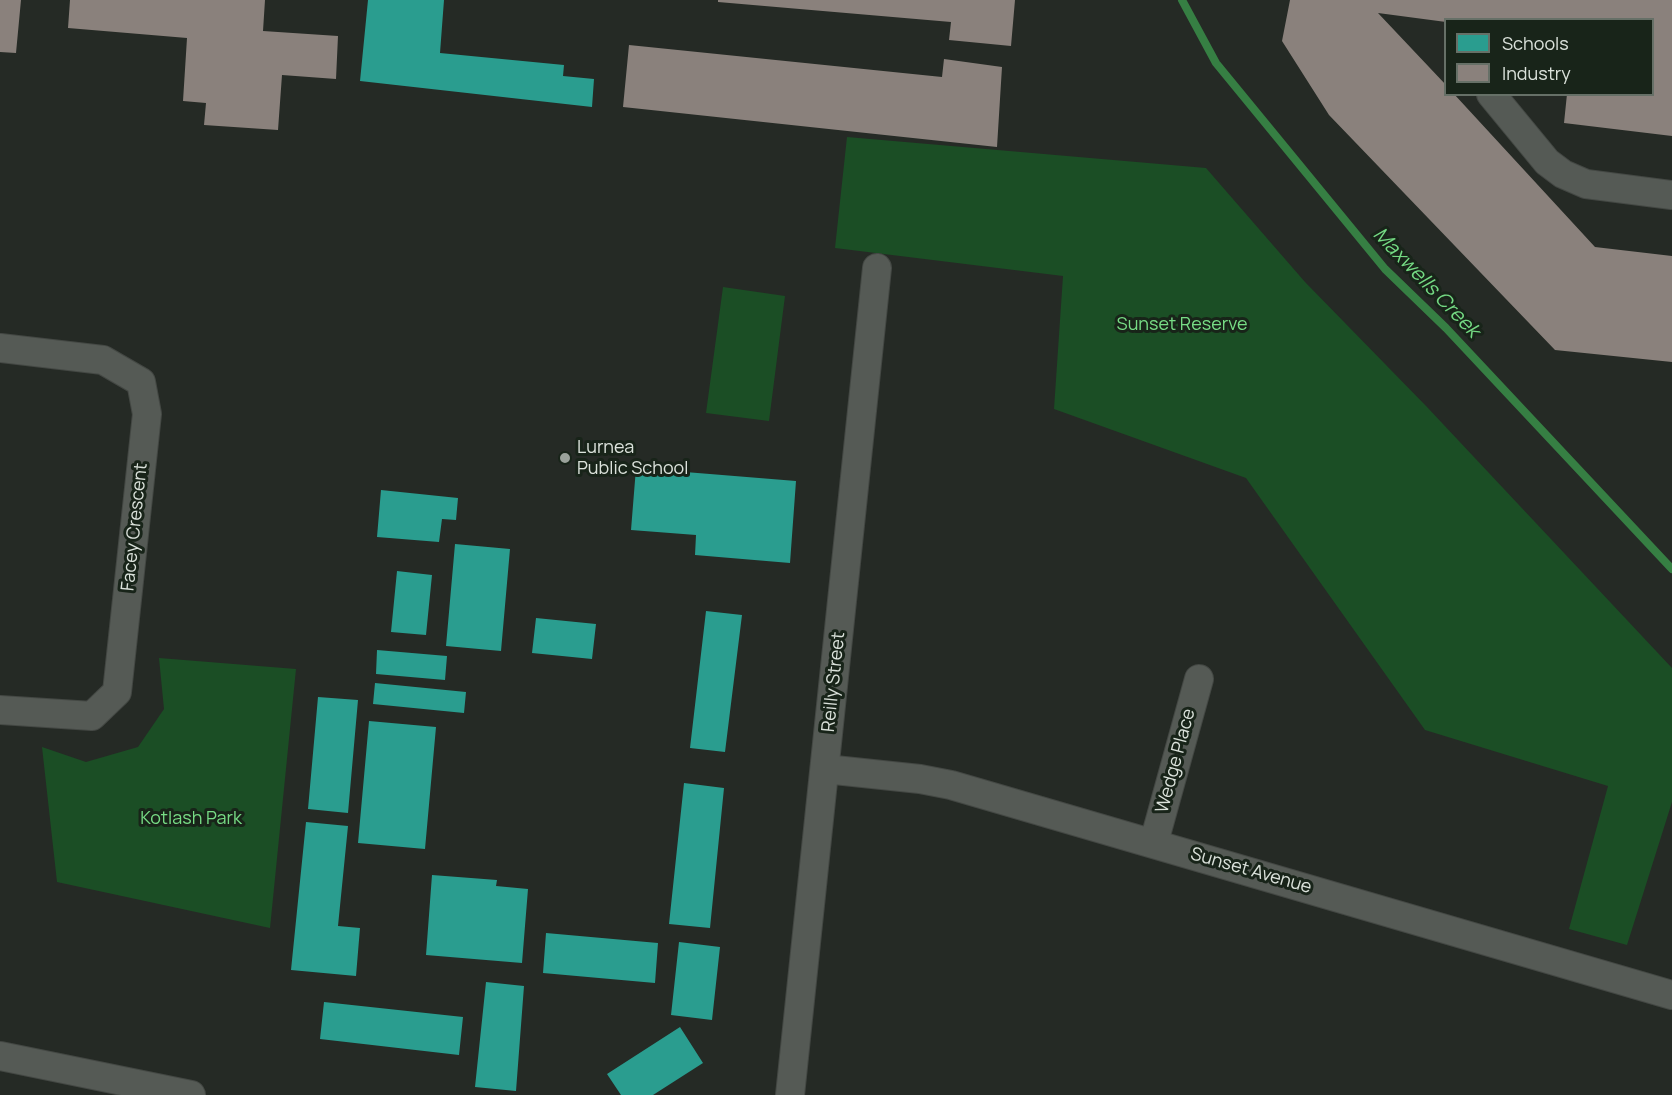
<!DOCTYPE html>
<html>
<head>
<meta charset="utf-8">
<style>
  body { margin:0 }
  #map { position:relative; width:1672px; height:1095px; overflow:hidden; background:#252a25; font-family:Manrope,sans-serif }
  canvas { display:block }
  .legend { position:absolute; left:1444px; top:18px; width:210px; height:78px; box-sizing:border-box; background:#182419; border:2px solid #667067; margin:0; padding:8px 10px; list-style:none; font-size:18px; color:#dbe2db }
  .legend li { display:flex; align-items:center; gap:12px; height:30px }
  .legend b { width:30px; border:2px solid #667067 }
</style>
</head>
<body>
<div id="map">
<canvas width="1672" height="1095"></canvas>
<ul class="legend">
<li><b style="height:16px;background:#2a9d8f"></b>Schools</li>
<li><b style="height:16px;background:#8a817c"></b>Industry</li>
</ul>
</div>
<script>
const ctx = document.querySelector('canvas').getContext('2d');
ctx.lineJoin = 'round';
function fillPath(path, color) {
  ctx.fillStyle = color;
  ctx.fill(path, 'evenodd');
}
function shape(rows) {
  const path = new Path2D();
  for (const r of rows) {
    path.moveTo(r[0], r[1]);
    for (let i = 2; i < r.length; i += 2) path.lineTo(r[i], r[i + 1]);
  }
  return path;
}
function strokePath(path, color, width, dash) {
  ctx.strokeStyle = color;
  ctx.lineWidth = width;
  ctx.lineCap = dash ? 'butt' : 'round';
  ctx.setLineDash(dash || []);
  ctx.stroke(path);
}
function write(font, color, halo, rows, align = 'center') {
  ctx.font = font + ' Manrope,sans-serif';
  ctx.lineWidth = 6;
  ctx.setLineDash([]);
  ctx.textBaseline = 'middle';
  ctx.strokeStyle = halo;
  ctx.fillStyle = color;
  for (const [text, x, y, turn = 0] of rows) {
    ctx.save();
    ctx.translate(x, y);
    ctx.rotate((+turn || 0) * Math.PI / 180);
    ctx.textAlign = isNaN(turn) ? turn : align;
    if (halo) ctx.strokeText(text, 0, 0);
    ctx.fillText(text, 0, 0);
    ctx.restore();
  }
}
const green = shape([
  [847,137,1206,168,1305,282,1427,407,1672,668,1672,802,1627,945,1569,929,1608,786,1425,730,1246,478,1054,409,1063,276,835,248],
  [723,287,785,296,769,421,706,413],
  [159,658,296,669,270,928,57,882,42,747,86,762,138,747,164,709]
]);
const schools = shape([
  [368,0,444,0,440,53,564,65,563,76,594,79,592,107,360,81],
  [636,468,796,481,790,563,695,555,696,535,631,530],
  [381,490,458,498,456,520,442,519,439,542,377,537],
  [455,544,510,549,501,651,446,646],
  [397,571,432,575,426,635,391,632],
  [706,611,742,615,725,752,690,748],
  [536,618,596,624,592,659,532,653],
  [377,650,447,656,445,680,376,674],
  [375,683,466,692,464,713,373,704],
  [318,697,358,700,348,813,308,809],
  [369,721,436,727,425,849,358,843],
  [684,783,724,788,710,928,669,924],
  [306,822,348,826,338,926,360,928,356,976,291,970],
  [432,875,497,880,496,886,528,889,522,963,426,955],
  [546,933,658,943,655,983,543,973],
  [679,942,720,947,712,1020,671,1015],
  [486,982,524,986,516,1091,475,1087],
  [324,1002,463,1017,459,1055,320,1039],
  [680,1027,703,1063,653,1095,621,1095,607,1074]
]);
const industry = shape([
  [0,0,21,0,16,53,0,52],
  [70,0,265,0,263,31,338,36,336,79,282,75,278,130,204,125,206,103,183,101,187,38,68,28],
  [718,0,1015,0,1011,46,949,40,951,22,718,2],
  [1290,0,1672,0,1672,136,1564,123,1567,94,1652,94,1652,20,1446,20,1446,22,1378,13,1446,85,1446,94,1454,94,1595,247,1672,256,1672,362,1555,350,1329,115,1282,41],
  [629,45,942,77,944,59,1002,67,997,147,623,107]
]);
const stream = shape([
  [1182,0,1216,63,1385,269,1446,328,1672,569]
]);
const minor = shape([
  [1491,94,1547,162,1563,174,1586,184,1672,195],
  [0,348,103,360,141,382,147,414,117,692,92,716,0,710],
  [825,769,920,779,951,785,1672,995],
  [1154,842,1199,679],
  [0,1056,191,1095],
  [790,1095,877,268]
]);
const markers = [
  [565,458,6,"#9ba29b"]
];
const parkNames = [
  ["Sunset Reserve",1182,325],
  ["Kotlash Park",191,819]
];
const poiNames = [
  ["Lurnea",577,448],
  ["Public School",577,469]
];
const streetNames = [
  ["Facey Crescent",135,527,-84],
  ["Reilly Street",834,682,-84],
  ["Wedge Place",1176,761,-75],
  ["Sunset Avenue",1251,871,16]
];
const waterNames = [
  ["Maxwells Creek",1426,283,46]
];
fillPath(green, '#1b4e25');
fillPath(schools, '#2a9d8f');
fillPath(industry, '#8a817c');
strokePath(stream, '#367f43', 8);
strokePath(minor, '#444844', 30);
strokePath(minor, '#555a55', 28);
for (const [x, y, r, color] of markers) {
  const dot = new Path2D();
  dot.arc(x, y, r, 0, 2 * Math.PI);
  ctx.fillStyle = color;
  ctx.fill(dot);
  strokePath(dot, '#182419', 2);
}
write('18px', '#77dc85', '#182419', parkNames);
write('18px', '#dbe2db', '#182419', poiNames, 'left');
write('18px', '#dbe2db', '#182419', streetNames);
write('italic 20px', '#74d983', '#182419', waterNames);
</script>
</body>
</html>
